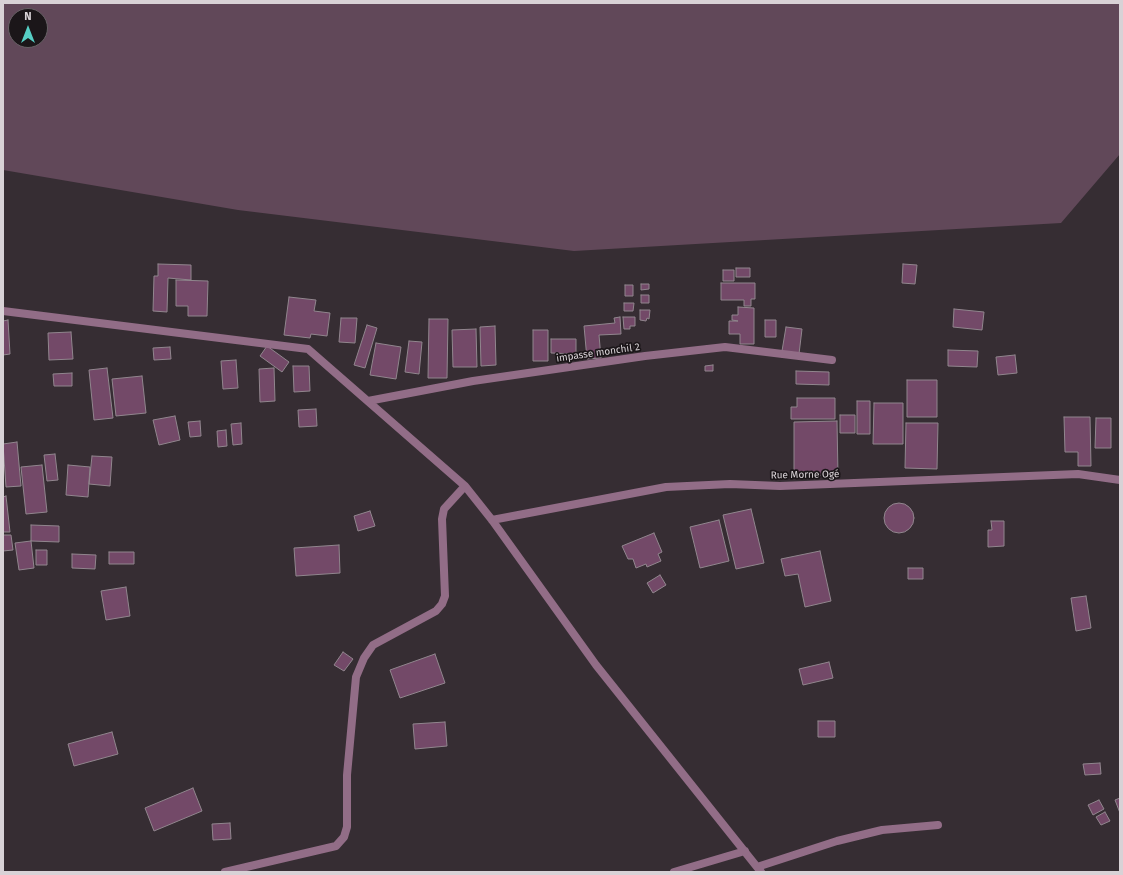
<!DOCTYPE html>
<html>
<head>
<meta charset="utf-8">
<style>
  body { margin:0 }
  #map { position:relative; width:1123px; height:875px; overflow:hidden; background:#362d33; font-family:"Fira Sans",sans-serif }
  canvas { display:block }
  .frame { position:absolute; inset:0; border:4px solid #d8d2d6; pointer-events:none }
  .north { position:absolute; left:8px; top:8px; width:40px; height:40px; box-sizing:border-box; background:#1b1619; border:1px solid #676165; border-radius:50%; rotate:0deg; font-size:11px; font-weight:700; line-height:16px; text-align:center; color:#d8d2d6 }
  .north::after { content:''; display:block; margin:auto; width:14px; height:18px; background:#56cec4; clip-path:polygon(50% 0,100% 100%,50% 72%,0 100%) }
</style>
</head>
<body>
<div id="map">
<canvas width="1123" height="875"></canvas>
<div class="frame"></div>
<div class="north">N</div>
</div>
<script>
const ctx = document.querySelector('canvas').getContext('2d');
ctx.lineJoin = 'round';
function fillPath(path, color) {
  ctx.fillStyle = color;
  ctx.fill(path, 'evenodd');
}
function shape(rows) {
  const path = new Path2D();
  for (const r of rows) {
    if (r.length === 3) {
      path.moveTo(r[0] + r[2], r[1]);
      path.arc(r[0], r[1], r[2], 0, 2 * Math.PI);
      continue;
    }
    path.moveTo(r[0], r[1]);
    for (let i = 2; i < r.length; i += 2) path.lineTo(r[i], r[i + 1]);
  }
  return path;
}
function strokePath(path, color, width, dash) {
  ctx.strokeStyle = color;
  ctx.lineWidth = width;
  ctx.lineCap = dash ? 'butt' : 'round';
  ctx.setLineDash(dash || []);
  ctx.stroke(path);
}
function write(font, color, halo, rows, align = 'center') {
  ctx.font = font + ' "Fira Sans",sans-serif';
  ctx.lineWidth = 3.5;
  ctx.setLineDash([]);
  ctx.textBaseline = 'middle';
  ctx.strokeStyle = halo;
  ctx.fillStyle = color;
  for (const [text, x, y, turn = 0] of rows) {
    ctx.save();
    ctx.translate(x, y);
    ctx.rotate((+turn || 0) * Math.PI / 180);
    ctx.textAlign = isNaN(turn) ? turn : align;
    if (halo) ctx.strokeText(text, 0, 0);
    ctx.fillText(text, 0, 0);
    ctx.restore();
  }
}
const green = shape([
  [3,3,1120,3,1120,154,1061,223,574,251,238,210,3,170],
  [16,16,40,16,40,40,16,40]
]);
const building = shape([
  [158,264,191,265,191,280,168,278,167,312,153,311,154,276,158,276,158,264],
  [903,264,917,265,915,284,902,283,903,264],
  [736,268,750,268,750,277,736,277,736,268],
  [723,270,734,270,734,281,723,281,723,270],
  [176,280,208,281,207,316,188,316,188,306,176,306,176,280],
  [721,283,755,283,755,299,751,299,751,306,744,306,744,300,721,300,721,283],
  [641,284,649,284,649,289,641,290,641,284],
  [625,285,633,285,633,296,625,296,625,285],
  [641,295,649,295,649,303,641,303,641,295],
  [289,297,316,300,314,311,330,313,327,336,311,334,310,338,284,335,289,297],
  [624,303,634,303,633,311,624,311,624,303],
  [738,307,754,308,754,344,740,344,740,334,729,334,729,321,738,321,732,320,732,315,738,315,738,307],
  [954,309,984,312,982,330,953,327,954,309],
  [640,310,650,310,649,319,647,318,646,321,640,320,640,310],
  [620,317,621,334,599,335,601,358,587,359,584,326,615,323,614,318,620,317],
  [623,317,635,317,635,326,630,326,630,329,624,329,623,317],
  [341,318,357,318,355,343,339,342,341,318],
  [429,319,448,319,447,378,428,378,429,319],
  [8,320,10,354,3,355,3,321,8,320],
  [765,320,776,320,776,337,765,337,765,320],
  [367,325,377,328,365,368,354,365,367,325],
  [495,326,496,365,481,366,480,327,495,326],
  [786,327,802,329,799,354,781,357,786,327],
  [476,329,477,367,453,367,452,330,476,329],
  [533,330,548,330,548,361,533,361,533,330],
  [71,332,73,359,49,360,48,333,71,332],
  [551,339,576,339,576,354,551,353,551,339],
  [409,341,422,342,419,374,405,372,409,341],
  [376,343,401,347,396,379,370,375,376,343],
  [267,346,289,362,282,372,260,356,267,346],
  [170,347,171,359,154,360,153,348,170,347],
  [948,350,978,351,977,367,948,366,948,350],
  [1015,355,1017,373,998,375,996,357,1015,355],
  [236,360,238,388,223,389,221,361,236,360],
  [713,365,713,371,705,371,705,366,713,365],
  [293,366,309,366,310,391,294,392,293,366],
  [107,368,113,418,94,420,89,370,107,368],
  [274,368,275,401,260,402,259,369,274,368],
  [796,371,829,372,829,385,796,384,796,371],
  [72,373,72,386,54,386,53,374,72,373],
  [142,376,146,413,116,416,112,379,142,376],
  [907,380,937,380,937,417,907,417,907,380],
  [797,398,835,398,835,419,791,419,791,407,797,407,797,398],
  [857,401,870,401,870,434,857,434,857,401],
  [874,403,903,403,903,444,873,444,874,403],
  [316,409,317,426,299,427,298,410,316,409],
  [840,415,855,415,855,433,840,433,840,415],
  [175,416,180,440,159,445,153,420,175,416],
  [1064,417,1090,417,1091,466,1078,466,1078,452,1065,452,1064,417],
  [1096,418,1111,418,1111,448,1095,448,1096,418],
  [200,421,201,436,190,437,188,422,200,421],
  [837,421,838,475,794,476,794,422,837,421],
  [241,423,242,444,233,445,231,424,241,423],
  [906,423,938,423,937,469,905,468,906,423],
  [226,430,227,446,218,447,217,431,226,430],
  [17,442,21,486,6,487,3,444,17,442],
  [55,454,58,480,47,481,44,455,55,454],
  [92,456,112,457,110,486,89,484,92,456],
  [42,465,47,512,26,514,21,467,42,465],
  [68,465,90,467,88,497,66,495,68,465],
  [6,496,10,532,3,532,3,497,6,496],
  [899,518,15],
  [751,509,764,563,736,569,723,515,751,509],
  [370,511,375,526,358,531,354,516,370,511],
  [719,520,729,561,700,568,690,527,719,520],
  [991,521,1004,521,1004,546,988,547,988,530,992,530,991,521],
  [31,525,59,526,59,542,31,541,31,525],
  [654,533,662,552,658,554,661,561,647,567,646,564,636,568,633,559,628,559,622,546,654,533],
  [3,535,11,535,13,550,3,551,3,535],
  [31,541,34,568,19,570,15,543,31,541],
  [339,545,340,573,296,576,294,548,339,545],
  [36,550,47,550,47,565,36,565,36,550],
  [820,551,831,601,805,607,798,574,785,576,781,559,820,551],
  [109,552,134,552,134,564,109,564,109,552],
  [72,554,96,555,95,569,72,568,72,554],
  [908,568,923,568,923,579,908,579,908,568],
  [660,575,666,585,653,593,647,583,660,575],
  [126,587,130,616,106,620,101,591,126,587],
  [1086,596,1091,628,1076,631,1071,598,1086,596],
  [343,652,353,659,344,671,334,665,343,652],
  [435,654,445,683,400,698,390,670,435,654],
  [829,662,833,678,803,685,799,669,829,662],
  [818,721,835,721,835,737,818,737,818,721],
  [445,722,447,746,415,749,413,724,445,722],
  [112,732,118,754,74,766,68,744,112,732],
  [1100,763,1101,774,1085,775,1083,764,1100,763],
  [193,788,202,811,154,831,145,808,193,788],
  [1120,798,1120,813,1115,800,1120,798],
  [1099,800,1104,809,1093,815,1088,805,1099,800],
  [1105,812,1110,821,1101,825,1096,817,1105,812],
  [230,823,231,839,213,840,212,824,230,823]
]);
const minor = shape([
  [3,311,308,349,465,486,492,520,596,665,761,872],
  [368,401,473,381,645,356,725,347,832,360],
  [492,520,666,487,730,484,780,486,1078,474,1120,480],
  [757,867,837,841,882,830,938,825],
  [225,872,336,846,344,837,347,827,347,775,356,677,364,658,373,645,436,611,442,604,445,596,442,519,444,509,465,486],
  [674,872,745,851]
]);
const streetNames = [
  ["impasse monchil 2",598,353,-8],
  ["Rue Morne Ogé",805,475,-1]
];
fillPath(green, '#614859');
fillPath(building, '#734968');
strokePath(building, '#91868e', 1);
strokePath(minor, '#926d87', 8);
write('10px', '#d8d2d6', '#1b1619', streetNames);
</script>
</body>
</html>
